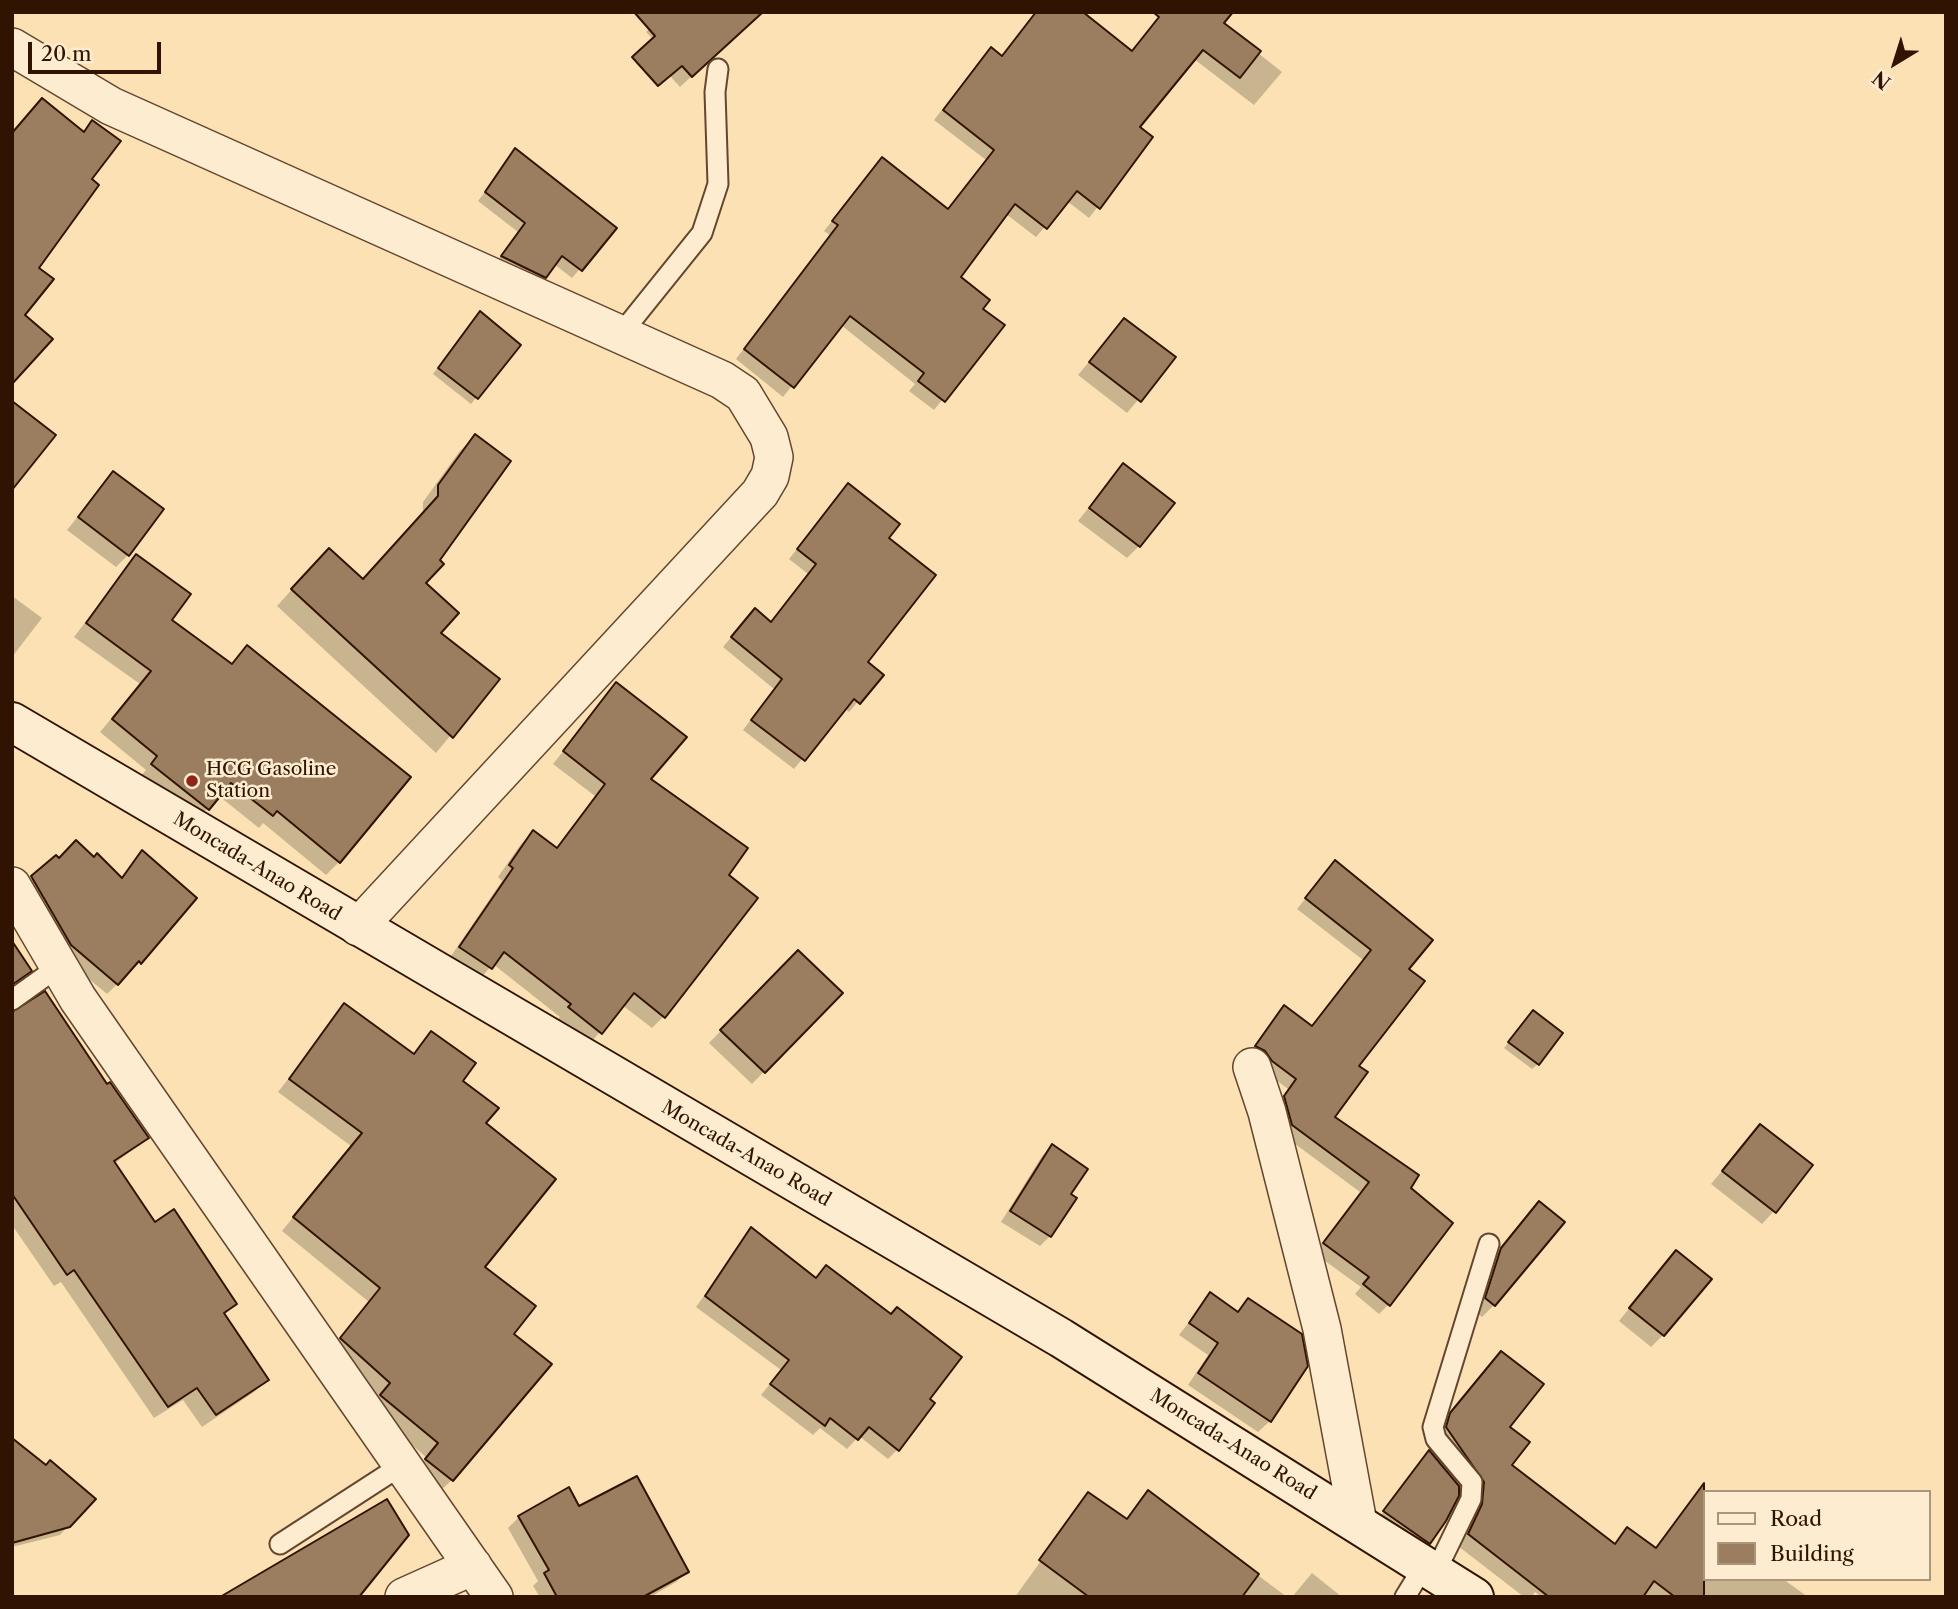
<!DOCTYPE html>
<html>
<head>
<meta charset="utf-8">
<style>
  body { margin:0 }
  #map { position:relative; width:1958px; height:1609px; overflow:hidden; background:#fce1b5; font-family:"Libre Caslon Text",serif }
  canvas { display:block }
  .frame { position:absolute; inset:0; border:14px solid #311302; pointer-events:none }
  .legend { position:absolute; left:1703px; top:1490px; width:228px; height:91px; box-sizing:border-box; background:#fdeccf; border:2px solid #ab957d; margin:0; padding:9px 12px; list-style:none; font-size:21px; color:#311302 }
  .legend li { display:flex; align-items:center; gap:14px; height:35px }
  .legend b { width:35px; border:2px solid #ab957d }
  .north { position:absolute; left:1860px; top:28px; width:70px; height:70px; -webkit-text-stroke:5px #fdeccf; paint-order:stroke; rotate:218deg; font-size:19px; font-weight:700; line-height:28px; text-align:center; color:#311302 }
  .north::after { content:''; display:block; margin:auto; width:24px; height:32px; background:#311302; clip-path:polygon(50% 0,100% 100%,50% 72%,0 100%) }
  .scale { position:absolute; left:28px; top:42px; width:133px; height:32px; box-sizing:border-box; border:4px solid #311302; border-top:0; padding-left:9px; font-size:21px; line-height:24px; white-space:nowrap; color:#311302; -webkit-text-stroke:5px #fdeccf; paint-order:stroke }
</style>
</head>
<body>
<div id="map">
<canvas width="1958" height="1609"></canvas>
<div class="frame"></div>
<ul class="legend">
<li><b style="height:9px;background:#fdeccf"></b>Road</li>
<li><b style="height:19px;background:#9b7e5f"></b>Building</li>
</ul>
<div class="north">N</div>
<div class="scale">20 m</div>
</div>
<script>
const ctx = document.querySelector('canvas').getContext('2d');
ctx.lineJoin = 'round';
function fillPath(path, color) {
  ctx.fillStyle = color;
  ctx.fill(path, 'evenodd');
}
function shape(rows) {
  const path = new Path2D();
  for (const r of rows) {
    path.moveTo(r[0], r[1]);
    for (let i = 2; i < r.length; i += 2) path.lineTo(r[i], r[i + 1]);
  }
  return path;
}
function strokePath(path, color, width, dash) {
  ctx.strokeStyle = color;
  ctx.lineWidth = width;
  ctx.lineCap = dash ? 'butt' : 'round';
  ctx.setLineDash(dash || []);
  ctx.stroke(path);
}
function write(font, color, halo, rows, align = 'center') {
  ctx.font = font + ' "Libre Caslon Text",serif';
  ctx.lineWidth = 5;
  ctx.setLineDash([]);
  ctx.textBaseline = 'middle';
  ctx.strokeStyle = halo;
  ctx.fillStyle = color;
  for (const [text, x, y, turn = 0] of rows) {
    ctx.save();
    ctx.translate(x, y);
    ctx.rotate((+turn || 0) * Math.PI / 180);
    ctx.textAlign = isNaN(turn) ? turn : align;
    if (halo) ctx.strokeText(text, 0, 0);
    ctx.fillText(text, 0, 0);
    ctx.restore();
  }
}
const shadow = shape([
  [667,12,762,12,680,87,652,56,660,46,646,32],
  [1036,12,1131,52,1162,12,1206,12,1282,72,1254,105,1194,59,1138,128,1151,138,1089,218,1067,201,1036,237,1006,214,959,277,981,309,1002,326,934,410,909,391,915,384,841,325,783,397,736,359,830,235,824,231,882,159,947,210,986,160,934,120,982,59,1001,57],
  [516,151,615,228,572,278,554,264,536,285,494,265,518,232,478,201],
  [474,319,519,345,471,404,433,374],
  [1124,320,1173,358,1127,413,1078,375],
  [475,436,424,583,439,633,497,679,436,753,277,606,313,566,362,581,423,513,423,502,459,452],
  [1123,465,1139,546,1127,558,1078,521],
  [113,473,128,555,116,567,67,530],
  [848,485,887,539,866,663,881,675,849,712,844,708,794,769,743,730,774,689,723,647,746,620,770,623,808,574,789,559],
  [136,556,169,620,231,665,247,648,339,862,326,875,263,823,259,828,219,796,195,822,139,778,146,770,100,732,140,684,74,637],
  [12,596,42,618,12,657],
  [617,684,649,780,726,876,664,1016,652,1028,622,1005,589,1045,557,1020,560,1017,493,964,479,980,449,959,502,881,498,877,521,844,533,832,556,849,595,796,553,764],
  [142,853,195,898,140,962,107,994,60,955,22,888,55,857,58,860,94,859,120,879],
  [1335,862,1407,970,1332,1118,1409,1189,1389,1304,1379,1314,1355,1294,1361,1287,1314,1253,1360,1192,1283,1135,1275,1107,1288,1089,1246,1057,1284,1008,1311,1027,1363,960,1297,909],
  [798,952,840,993,752,1084,709,1043],
  [345,1006,412,1055,431,1033,484,1124,483,1267,512,1334,452,1480,439,1492,414,1472,426,1457,369,1408,379,1397,328,1352,369,1302,282,1231,351,1146,278,1092],
  [12,1013,106,1086,147,1138,114,1164,155,1224,235,1304,224,1315,266,1380,254,1392,202,1427,183,1400,154,1418,61,1282,54,1286,12,1225],
  [1528,1018,1538,1064,1532,1069,1504,1048],
  [1760,1126,1774,1211,1762,1224,1711,1184],
  [1052,1146,1068,1195,1050,1236,1040,1246,1001,1222,1042,1156],
  [1539,1203,1494,1305,1482,1317,1474,1311,1489,1262],
  [751,1230,927,1399,898,1449,888,1459,859,1436,847,1449,820,1428,813,1435,761,1395,781,1370,696,1307],
  [1664,1265,1663,1335,1651,1347,1619,1321],
  [1210,1295,1236,1313,1248,1301,1270,1421,1258,1432,1188,1385,1208,1355,1179,1335],
  [1490,1365,1508,1427,1509,1465,1613,1545,1627,1530,1654,1549,1688,1507,1701,1517,1704,1513,1704,1579,1783,1579,1808,1597,1541,1597,1535,1592,1531,1597,1524,1597,1458,1546,1474,1493,1440,1426],
  [12,1443,68,1526,60,1535,12,1547],
  [1424,1458,1429,1542,1423,1548,1379,1518],
  [1148,1493,1287,1597,1015,1597,1089,1494,1125,1520],
  [579,1508,687,1571,676,1582,650,1597,540,1597,533,1586,538,1581,508,1528,519,1517],
  [1312,1573,1342,1597,1292,1597]
]);
const building = shape([
  [634,12,763,12,692,77,682,66,658,86,632,57,655,36,634,12],
  [1036,12,1083,12,1132,51,1159,17,1153,12,1233,12,1224,23,1261,51,1240,78,1203,50,1140,127,1153,137,1100,209,1077,191,1047,229,1015,204,961,277,990,300,983,309,1005,325,945,402,918,381,924,373,850,316,794,388,744,349,838,225,832,221,882,157,948,209,994,150,943,110,991,47,1002,56,1036,12],
  [42,98,84,132,92,120,121,141,92,179,99,185,39,268,54,279,25,315,53,339,12,384,12,133,42,98],
  [515,148,617,228,582,271,562,256,546,278,501,256,525,223,485,192,515,148],
  [480,311,521,345,478,399,438,368,480,311],
  [1124,318,1176,357,1141,402,1089,362,1124,318],
  [12,401,56,435,12,490,12,401],
  [475,434,511,461,440,560,444,564,426,583,459,613,441,633,500,679,453,738,291,589,329,548,363,579,438,496,438,485,475,434],
  [1123,463,1175,503,1140,547,1089,508,1123,463],
  [113,471,164,509,129,556,78,517,113,471],
  [848,483,900,524,889,538,936,575,868,662,884,675,860,704,854,699,805,761,751,720,782,679,731,637,755,608,771,622,816,564,797,549,848,483],
  [136,554,191,594,172,620,232,664,247,645,411,777,340,863,277,811,273,816,231,783,209,810,151,764,157,756,112,719,151,671,86,623,136,554],
  [616,682,687,737,651,779,748,848,729,875,758,898,665,1018,634,993,602,1034,568,1007,571,1004,504,952,492,969,459,947,513,868,509,865,533,830,557,848,605,784,563,751,616,682],
  [76,840,94,857,97,853,122,878,142,850,197,898,141,964,139,961,118,985,71,945,31,876,56,855,59,858,76,840],
  [1335,860,1433,940,1409,969,1425,981,1359,1066,1368,1072,1335,1117,1419,1175,1411,1188,1453,1223,1390,1306,1363,1284,1369,1277,1323,1243,1369,1182,1292,1125,1284,1096,1296,1079,1272,1061,1265,1051,1255,1046,1284,1005,1312,1026,1371,950,1305,898,1335,860],
  [12,941,32,971,12,985,12,941],
  [798,950,843,993,765,1073,720,1030,798,950],
  [45,991,107,1084,110,1082,149,1138,114,1161,155,1222,174,1209,237,1304,224,1313,269,1380,216,1415,197,1388,168,1407,74,1270,67,1275,12,1194,12,1012,45,991],
  [344,1003,414,1054,431,1031,476,1063,463,1081,499,1108,486,1123,556,1179,485,1267,536,1306,514,1334,552,1364,453,1481,425,1459,438,1443,380,1395,390,1383,340,1338,380,1288,293,1217,362,1133,289,1079,344,1003],
  [1533,1010,1563,1033,1539,1065,1508,1042,1533,1010],
  [1760,1124,1813,1165,1776,1213,1722,1171,1760,1124],
  [1052,1144,1088,1169,1071,1194,1077,1198,1051,1237,1010,1211,1052,1144],
  [1539,1201,1565,1222,1495,1306,1485,1298,1501,1248,1539,1201],
  [751,1227,816,1278,826,1265,891,1314,897,1307,962,1357,930,1399,935,1403,899,1451,869,1427,858,1440,830,1418,825,1426,770,1384,789,1360,705,1296,751,1227],
  [1676,1250,1712,1279,1664,1336,1629,1308,1676,1250],
  [1210,1292,1238,1312,1248,1298,1302,1334,1308,1366,1271,1422,1198,1373,1218,1343,1189,1323,1210,1292],
  [1501,1351,1544,1384,1510,1427,1530,1442,1512,1465,1615,1544,1627,1527,1656,1548,1704,1483,1704,1597,1675,1597,1654,1581,1643,1597,1549,1597,1468,1534,1482,1504,1484,1482,1446,1427,1450,1413,1501,1351],
  [12,1438,46,1465,50,1460,96,1499,70,1527,12,1543,12,1438],
  [1429,1450,1459,1486,1459,1496,1446,1521,1430,1544,1383,1511,1429,1450],
  [637,1476,689,1572,643,1597,557,1597,544,1573,549,1570,518,1516,569,1487,579,1506,637,1476],
  [1148,1490,1259,1574,1242,1597,1089,1597,1039,1560,1088,1492,1127,1519,1148,1490],
  [387,1499,409,1535,359,1597,220,1597,387,1499]
]);
const lane = shape([
  [620,335,702,233,718,184,715,92,718,69],
  [12,1000,58,967],
  [280,1544,402,1465],
  [1435,1573,1471,1499,1472,1482,1436,1439,1433,1427,1489,1244],
  [1405,1597,1424,1566]
]);
const street = shape([
  [12,47,111,106,722,380,743,394,769,437,774,457,770,476,760,493,358,927],
  [12,886,78,999,494,1597],
  [1252,1067,1267,1112,1322,1329,1358,1523],
  [404,1597,473,1566]
]);
const secondary = shape([
  [12,722,1061,1338,1474,1597]
]);
const markers = [
  [192,781,7,"#8f2418"]
];
const poiNames = [
  ["HCG Gasoline",206,770],
  ["Station",206,792]
];
const streetNames = [
  ["Moncada-Anao Road",257,867,31],
  ["Moncada-Anao Road",746,1154,30],
  ["Moncada-Anao Road",1233,1445,32]
];
fillPath(shadow, '#0003');
fillPath(building, '#9b7e5f');
strokePath(building, '#311302', 2);
strokePath(lane, '#64462f', 23);
strokePath(street, '#64462f', 40);
strokePath(secondary, '#311302', 42);
strokePath(lane, '#fdeccf', 19);
strokePath(street, '#fdeccf', 37);
strokePath(secondary, '#fdeccf', 38);
for (const [x, y, r, color] of markers) {
  const dot = new Path2D();
  dot.arc(x, y, r, 0, 2 * Math.PI);
  ctx.fillStyle = color;
  ctx.fill(dot);
  strokePath(dot, '#fdeccf', 2.5);
}
write('19px', '#311302', '#fdeccf', poiNames, 'left');
write('19px', '#311302', '#fdeccf', streetNames);
</script>
</body>
</html>
